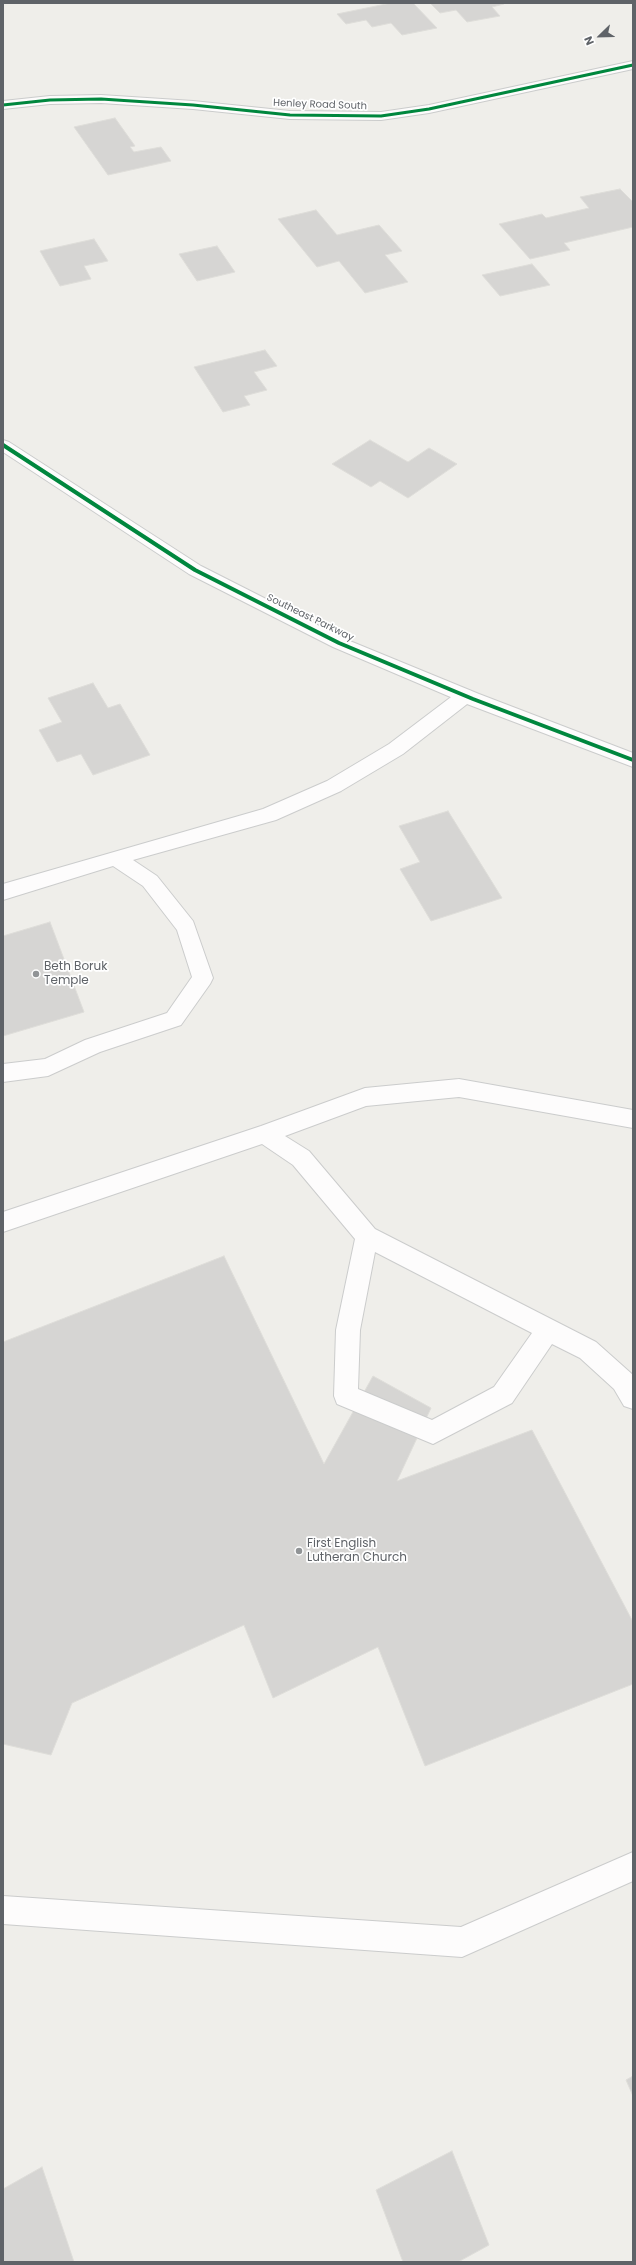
<!DOCTYPE html>
<html>
<head>
<meta charset="utf-8">
<style>
  body { margin:0 }
  #map { position:relative; width:636px; height:2265px; overflow:hidden; background:#efeeea; font-family:Poppins,sans-serif }
  canvas { display:block }
  .frame { position:absolute; inset:0; border:4px solid #5f6368; pointer-events:none }
  .north { position:absolute; left:580px; top:16px; width:40px; height:40px; -webkit-text-stroke:3px #fff; paint-order:stroke; rotate:247deg; font-size:11px; font-weight:700; line-height:16px; text-align:center; color:#5f6368 }
  .north::after { content:''; display:block; margin:auto; width:14px; height:18px; background:#5f6368; clip-path:polygon(50% 0,100% 100%,50% 72%,0 100%) }
</style>
</head>
<body>
<div id="map">
<canvas width="636" height="2265"></canvas>
<div class="frame"></div>
<div class="north">N</div>
</div>
<script>
const ctx = document.querySelector('canvas').getContext('2d');
ctx.lineJoin = 'round';
function fillPath(path, color) {
  ctx.fillStyle = color;
  ctx.fill(path, 'evenodd');
}
function shape(rows) {
  const path = new Path2D();
  for (const r of rows) {
    path.moveTo(r[0], r[1]);
    for (let i = 2; i < r.length; i += 2) path.lineTo(r[i], r[i + 1]);
  }
  return path;
}
function strokePath(path, color, width, dash) {
  ctx.strokeStyle = color;
  ctx.lineWidth = width;
  ctx.lineCap = dash ? 'butt' : 'round';
  ctx.setLineDash(dash || []);
  ctx.stroke(path);
}
function write(font, color, halo, rows, align = 'center') {
  ctx.font = font + ' Poppins,sans-serif';
  ctx.lineWidth = 3.5;
  ctx.setLineDash([]);
  ctx.textBaseline = 'middle';
  ctx.strokeStyle = halo;
  ctx.fillStyle = color;
  for (const [text, x, y, turn = 0] of rows) {
    ctx.save();
    ctx.translate(x, y);
    ctx.rotate((+turn || 0) * Math.PI / 180);
    ctx.textAlign = isNaN(turn) ? turn : align;
    if (halo) ctx.strokeText(text, 0, 0);
    ctx.fillText(text, 0, 0);
    ctx.restore();
  }
}
const building = shape([
  [391,3,413,3,437,28,402,35,391,23,372,27,366,20,346,24,337,14,391,3],
  [430,3,503,3,504,4,492,7,500,16,467,22,456,10,440,13,430,3],
  [115,118,135,146,130,147,134,152,161,147,171,161,108,175,74,127,115,118],
  [620,189,633,202,633,227,564,243,570,250,530,259,499,224,542,214,546,218,589,208,580,197,620,189],
  [316,210,337,235,379,225,402,251,385,255,408,282,365,293,339,261,317,267,278,219,316,210],
  [94,239,108,261,84,266,91,279,60,286,40,251,94,239],
  [217,246,235,272,197,281,179,254,217,246],
  [532,264,550,285,500,296,482,275,532,264],
  [265,350,277,366,254,372,267,390,244,396,250,405,223,412,194,367,265,350],
  [370,440,408,462,429,448,457,464,408,498,380,481,371,487,332,464,370,440],
  [93,683,108,708,120,704,150,755,93,775,81,754,57,762,39,730,62,722,48,698,93,683],
  [448,811,502,898,431,921,400,869,420,862,399,826,448,811],
  [50,922,84,1012,3,1036,3,936,50,922],
  [224,1256,324,1464,373,1376,431,1408,397,1481,532,1430,633,1622,633,1684,425,1766,378,1647,273,1698,244,1625,72,1703,51,1755,3,1744,3,1342,224,1256],
  [633,2076,633,2096,626,2080,633,2076],
  [452,2151,489,2245,458,2262,403,2262,376,2190,452,2151],
  [42,2167,74,2262,3,2262,3,2189,42,2167]
]);
const service = shape([
  [465,690,471,691,474,696,471,701,403,754,341,791,276,820,133,860,157,876,193,921,213,978,210,984,181,1025,100,1052,48,1076,3,1082,3,1064,45,1059,85,1040,167,1013,192,977,177,930,143,886,113,866,3,900,3,884,263,809,327,781,389,744,459,691,465,690],
  [459,1079,633,1110,633,1128,459,1097,366,1106,285,1136,309,1151,375,1229,596,1342,633,1375,633,1409,624,1406,614,1389,580,1358,552,1344,512,1403,433,1444,337,1404,334,1396,336,1330,355,1239,293,1165,262,1144,3,1232,3,1212,261,1126,365,1088,459,1079],
  [375,1252,532,1333,494,1387,432,1420,358,1389,360,1330,375,1252],
  [633,1852,633,1881,462,1957,3,1924,3,1896,461,1927,633,1852]
]);
const minor = shape([
  [3,440,9,442,201,566,345,639,479,694,633,753,633,767,467,704,333,647,189,574,3,452,3,440]
]);
const tertiary = shape([
  [633,61,633,69,429,113,381,120,290,119,193,109,101,103,50,104,3,109,3,101,50,96,101,95,193,101,290,111,381,112,429,105,633,61]
]);
const cyclewayFar1 = shape([
  [3,105,50,100,101,99,193,105,290,115,381,116,429,109,633,65]
]);
const cycleway = shape([
  [3,445,195,570,339,643,473,699,633,760]
]);
const markers = [
  [36,974,4,"#919496"],
  [299,1551,4,"#919496"]
];
const farStreetnames = [
  ["Henley Road South",320,105,2],
  ["Southeast Parkway",310,618,26]
];
const poiNames = [
  ["Beth Boruk",44,967],
  ["Temple",44,981],
  ["First English",307,1544],
  ["Lutheran Church",307,1558]
];
fillPath(building, '#d6d5d3');
strokePath(building, '#deddd9', 1);
strokePath(service, '#cbcccc', 2);
strokePath(minor, '#cbcccc', 2);
strokePath(tertiary, '#cbcccc', 2);
fillPath(service, '#fdfcfc');
fillPath(minor, '#fdfcfc');
fillPath(tertiary, '#fdfcfc');
strokePath(cyclewayFar1, '#00873e', 3);
strokePath(cycleway, '#00873e', 4);
for (const [x, y, r, color] of markers) {
  const dot = new Path2D();
  dot.arc(x, y, r, 0, 2 * Math.PI);
  ctx.fillStyle = color;
  ctx.fill(dot);
  strokePath(dot, '#fff', 1.5);
}
write('10px', '#5f6368', '#fff', farStreetnames);
write('12px', '#5f6368', '#fff', poiNames, 'left');
</script>
</body>
</html>
